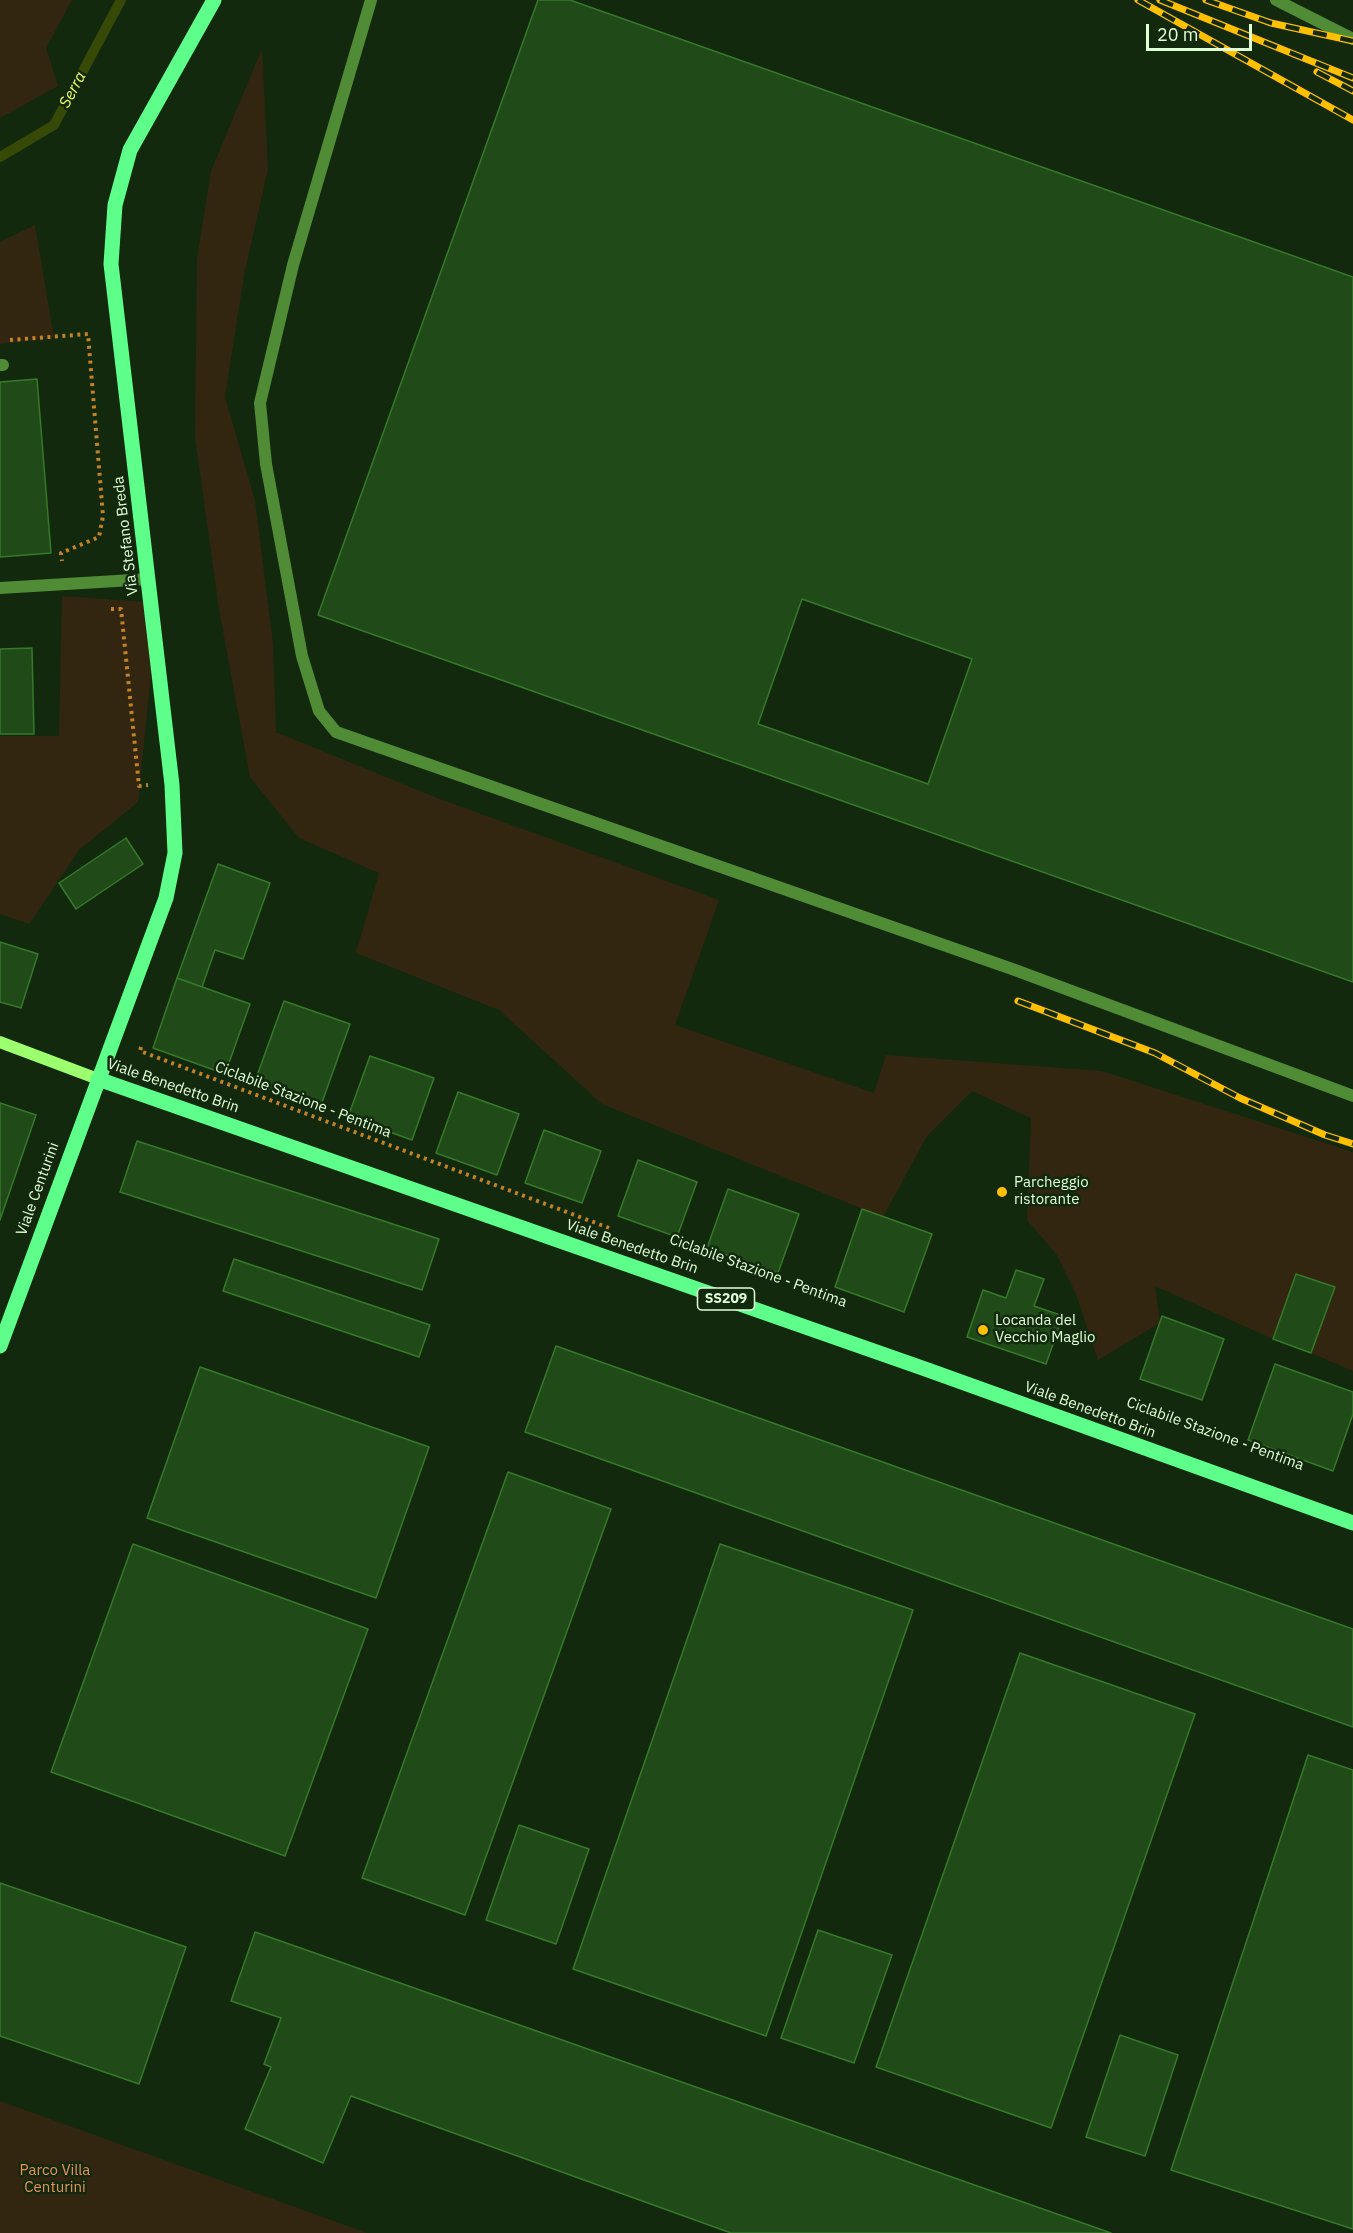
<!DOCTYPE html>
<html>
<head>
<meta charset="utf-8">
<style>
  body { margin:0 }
  #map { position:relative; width:1353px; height:2233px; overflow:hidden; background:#13290e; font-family:"IBM Plex Sans",sans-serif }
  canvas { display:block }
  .scale { position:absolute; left:1146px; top:24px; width:106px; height:27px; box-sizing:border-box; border:3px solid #dfffd6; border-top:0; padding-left:8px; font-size:18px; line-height:21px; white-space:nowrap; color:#dfffd6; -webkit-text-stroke:4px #13290e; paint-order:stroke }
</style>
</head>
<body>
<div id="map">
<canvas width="1353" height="2233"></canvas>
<div class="scale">20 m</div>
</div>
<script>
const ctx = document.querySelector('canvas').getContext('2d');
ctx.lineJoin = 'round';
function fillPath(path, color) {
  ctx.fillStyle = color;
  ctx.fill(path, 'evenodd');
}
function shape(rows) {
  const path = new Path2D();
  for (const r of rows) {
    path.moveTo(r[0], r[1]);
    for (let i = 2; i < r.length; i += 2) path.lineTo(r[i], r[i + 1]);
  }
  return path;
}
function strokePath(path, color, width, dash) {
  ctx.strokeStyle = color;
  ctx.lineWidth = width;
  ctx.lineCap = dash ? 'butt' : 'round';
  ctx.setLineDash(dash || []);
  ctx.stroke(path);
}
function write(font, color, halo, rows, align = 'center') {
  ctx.font = font + ' "IBM Plex Sans",sans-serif';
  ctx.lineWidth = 5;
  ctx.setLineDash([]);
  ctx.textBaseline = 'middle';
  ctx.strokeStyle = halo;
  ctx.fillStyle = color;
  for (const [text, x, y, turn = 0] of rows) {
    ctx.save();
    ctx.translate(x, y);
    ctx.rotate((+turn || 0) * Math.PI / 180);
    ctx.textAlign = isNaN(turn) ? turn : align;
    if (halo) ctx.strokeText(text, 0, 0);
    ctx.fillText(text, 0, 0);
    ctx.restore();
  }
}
const green = shape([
  [0,0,72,0,46,48,58,86,0,118],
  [262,49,268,169,244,275,225,397,255,501,273,644,276,732,437,798,719,900,675,1025,874,1093,886,1055,1102,1071,1353,1152,1353,1371,1311,1353,1334,1287,1297,1274,1273,1339,1155,1286,1160,1323,1098,1360,1076,1294,1057,1255,1027,1220,1031,1118,972,1091,927,1136,883,1217,602,1104,499,1010,356,953,379,873,299,838,250,777,219,609,195,437,197,259,211,171],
  [35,225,54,338,0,344,0,242],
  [62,596,158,603,138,802,79,850,29,924,0,914,0,736,59,736],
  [0,2101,367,2233,0,2233]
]);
const stream = shape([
  [0,157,54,125,121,0]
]);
const building = shape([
  [538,0,570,0,1353,277,1353,982,318,615,538,0],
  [37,379,51,553,0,557,0,382,37,379],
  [802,599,972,659,928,784,758,724,802,599],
  [32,648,34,734,0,734,0,649,32,648],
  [126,838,143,864,76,909,59,883,126,838],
  [218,864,270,883,243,959,215,950,202,987,177,978,218,864],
  [0,942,38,954,21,1008,0,1002,0,942],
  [177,978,250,1004,225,1074,153,1048,177,978],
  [284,1001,350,1024,320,1108,254,1084,284,1001],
  [370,1056,434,1078,412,1140,348,1117,370,1056],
  [458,1092,519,1114,497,1175,436,1153,458,1092],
  [0,1103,36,1115,0,1220,0,1103],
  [544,1130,601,1151,582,1203,525,1183,544,1130],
  [137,1141,439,1239,422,1290,120,1192,137,1141],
  [638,1160,697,1182,677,1237,618,1216,638,1160],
  [728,1189,799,1214,778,1273,707,1248,728,1189],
  [862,1209,932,1234,904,1312,835,1287,862,1209],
  [234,1259,430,1325,419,1357,223,1291,234,1259],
  [1016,1270,1044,1279,1034,1306,1063,1316,1046,1364,967,1337,983,1290,1006,1298,1016,1270],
  [1296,1274,1335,1287,1311,1353,1273,1339,1296,1274],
  [1162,1316,1224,1339,1202,1400,1140,1379,1162,1316],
  [556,1346,1353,1629,1353,1727,525,1432,556,1346],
  [1275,1364,1353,1392,1353,1414,1333,1471,1248,1440,1275,1364],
  [200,1367,429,1447,376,1598,147,1518,200,1367],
  [508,1472,611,1509,465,1915,362,1878,508,1472],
  [133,1544,368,1629,285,1856,51,1772,133,1544],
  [720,1544,913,1610,766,2036,573,1969,720,1544],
  [1020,1653,1195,1714,1051,2128,876,2067,1020,1653],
  [1308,1755,1353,1770,1353,2229,1171,2170,1308,1755],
  [519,1825,589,1849,556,1944,486,1920,519,1825],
  [0,1883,186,1947,139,2084,0,2036,0,1883],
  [818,1930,892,1955,854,2063,781,2038,818,1930],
  [255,1932,1111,2233,731,2233,351,2096,323,2163,245,2129,271,2067,264,2064,281,2018,231,2001,255,1932],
  [1120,2035,1178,2055,1145,2156,1086,2137,1120,2035]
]);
const path = shape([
  [10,340,88,334,103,516,99,537,61,553,62,561],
  [111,609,121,609,139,786,148,785],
  [141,1047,140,1051,609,1228]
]);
const lane = shape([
  [371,0,293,265,260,403,266,464,302,656,319,711,336,732,1015,970,1353,1096],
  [1276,0,1353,39]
]);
const street = shape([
  [0,365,3,365],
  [0,588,149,579]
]);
const secondary = shape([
  [0,1042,98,1079]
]);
const primary = shape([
  [98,1079,928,1370,1353,1523],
  [0,1346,166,898,175,853,172,785,111,264,115,205,130,150,214,0]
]);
const rail = shape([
  [1138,0,1353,120],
  [1160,0,1353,78],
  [1206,0,1271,23,1353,41],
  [1317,72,1353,91],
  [1018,1001,1155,1053,1240,1098,1325,1135,1353,1144]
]);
const markers = [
  [1002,1192,6,"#ffc002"],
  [983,1330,6,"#ffc002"]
];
const shields = [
  [726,1299,57]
];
const shieldNames = [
  ["SS209",726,1299]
];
const streetNames = [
  ["Via Stefano Breda",126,536,-97],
  ["Viale Benedetto Brin",173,1086,19],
  ["Ciclabile Stazione - Pentima",303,1100,21],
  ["Viale Centurini",38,1189,-70],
  ["Viale Benedetto Brin",632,1247,19],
  ["Ciclabile Stazione - Pentima",758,1271,20],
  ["Viale Benedetto Brin",1090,1410,20],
  ["Ciclabile Stazione - Pentima",1215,1434,20]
];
const poiNames = [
  ["Parcheggio",1014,1183],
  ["ristorante",1014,1200],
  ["Locanda del",995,1321],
  ["Vecchio Maglio",995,1338]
];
const parkNames = [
  ["Parco Villa",55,2171],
  ["Centurini",55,2188]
];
const waterNames = [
  ["Serra",73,90,-62]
];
fillPath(green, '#332610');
strokePath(stream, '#364906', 10);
fillPath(building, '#204b19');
strokePath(building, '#357929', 1.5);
strokePath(path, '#c28226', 4, [3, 4.5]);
strokePath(lane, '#508b36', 12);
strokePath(street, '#508b36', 12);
strokePath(secondary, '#9cff6d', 12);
strokePath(primary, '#5dff8a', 15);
strokePath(rail, '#ffc002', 7);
strokePath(rail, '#13290e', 4.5, [14]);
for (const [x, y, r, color] of markers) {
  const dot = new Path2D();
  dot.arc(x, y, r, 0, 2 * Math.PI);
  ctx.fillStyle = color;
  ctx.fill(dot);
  strokePath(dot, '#13290e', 2);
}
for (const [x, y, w] of shields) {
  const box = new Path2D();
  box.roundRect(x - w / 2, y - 11, w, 22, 4.5);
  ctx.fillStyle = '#13290e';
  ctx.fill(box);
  strokePath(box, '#dfffd6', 1.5);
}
write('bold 14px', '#dfffd6', null, shieldNames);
write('15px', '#dfffd6', '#13290e', streetNames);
write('15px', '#dfffd6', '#13290e', poiNames, 'left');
write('15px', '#e99258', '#13290e', parkNames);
write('italic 16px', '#edff64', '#13290e', waterNames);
</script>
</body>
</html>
